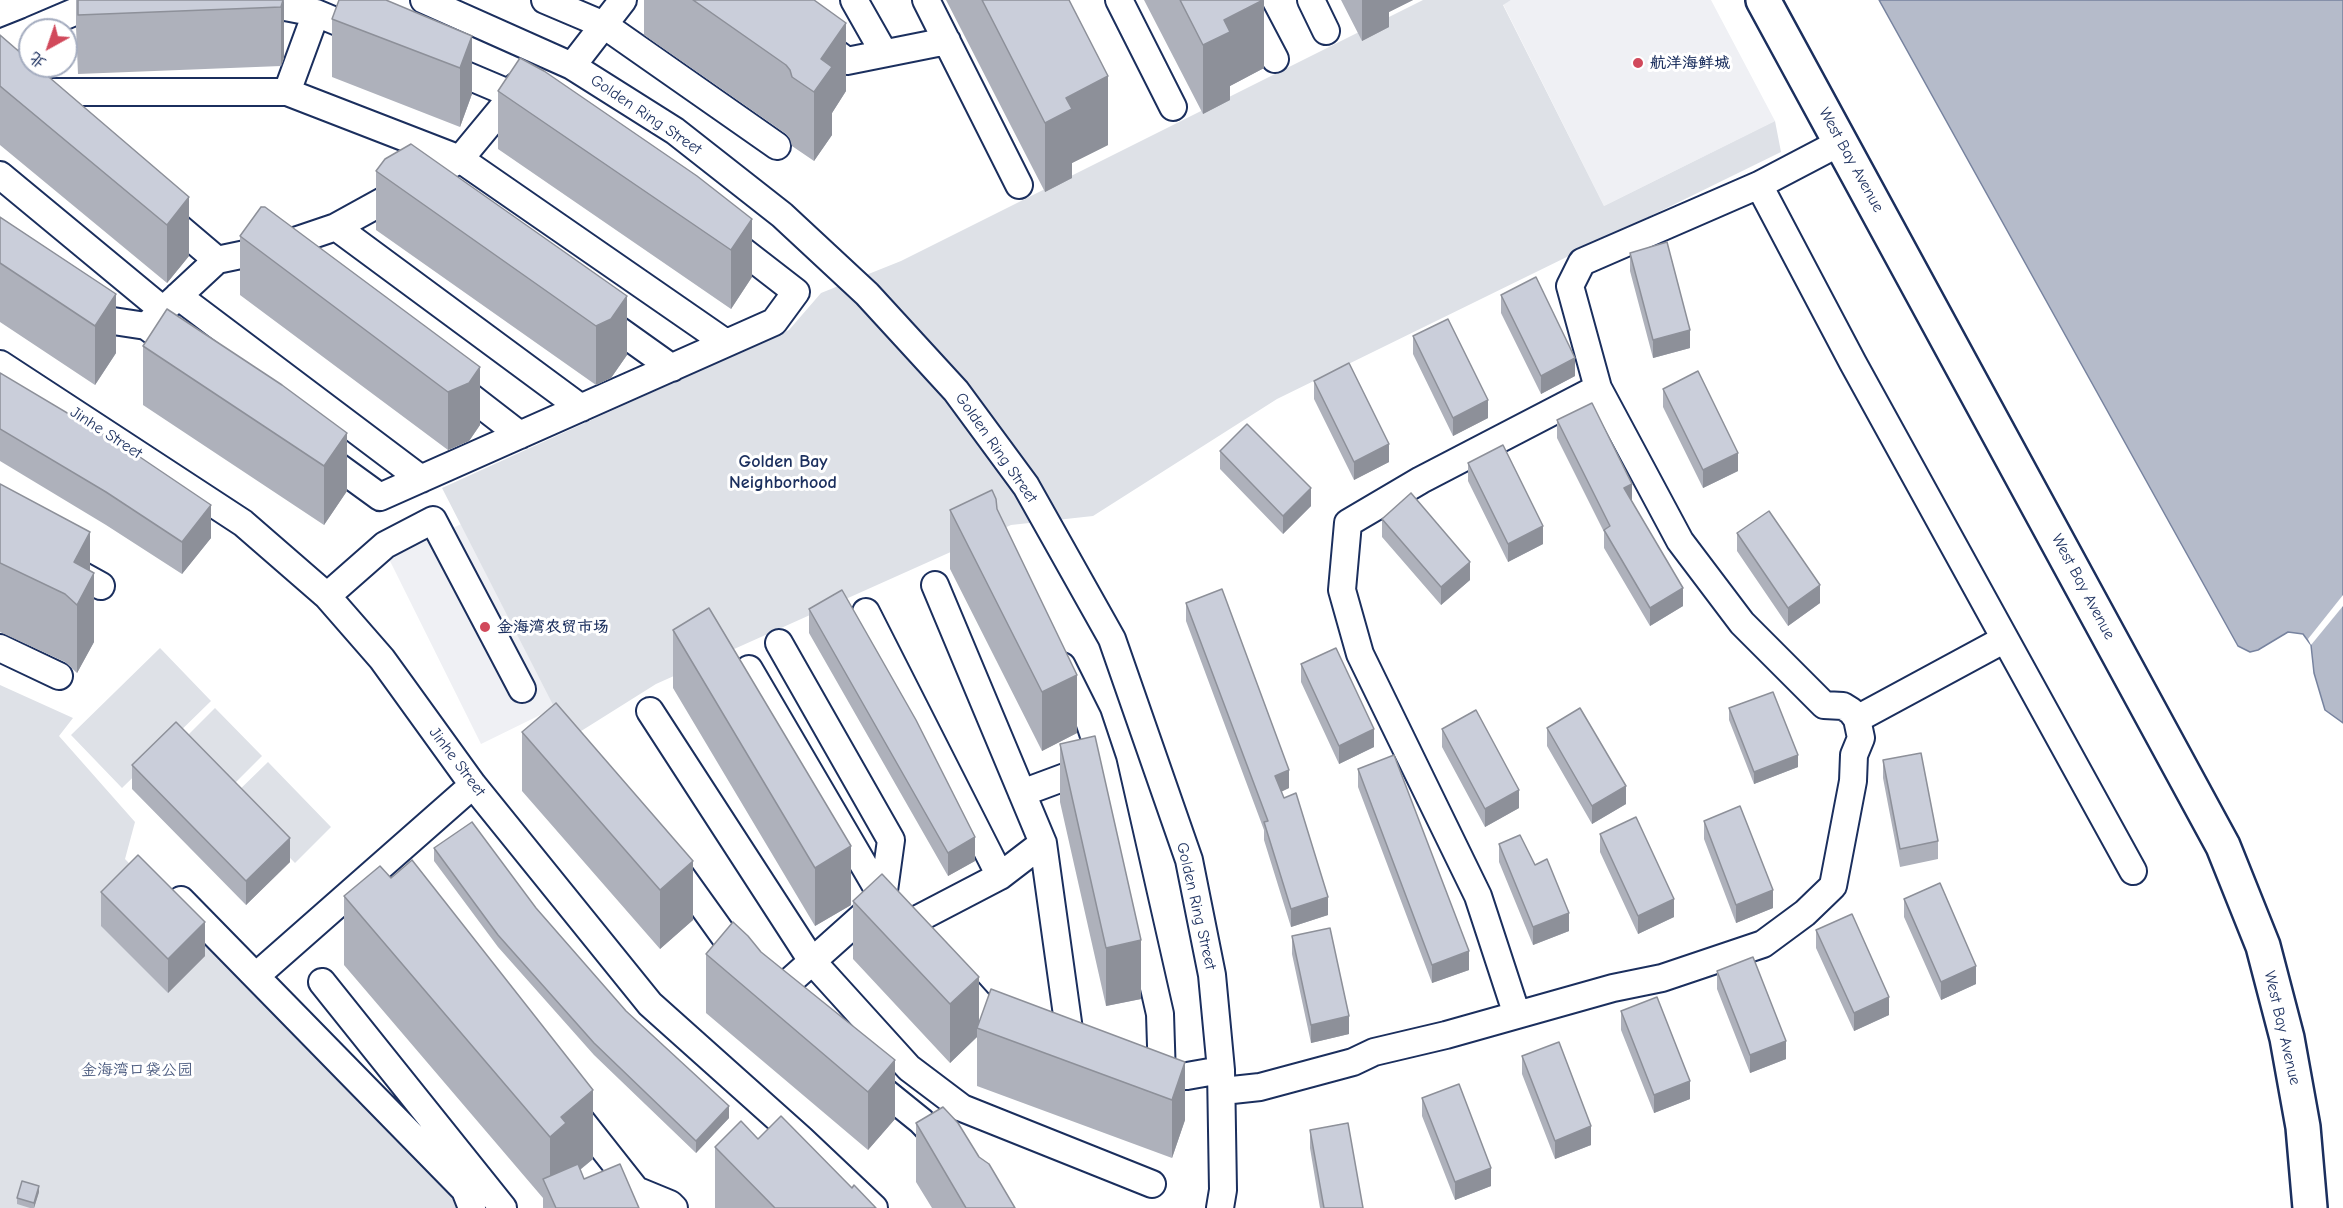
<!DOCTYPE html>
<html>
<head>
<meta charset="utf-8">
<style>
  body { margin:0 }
  #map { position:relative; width:2343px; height:1208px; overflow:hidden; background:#fff; font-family:"Comic Neue","LXGW WenKai TC",sans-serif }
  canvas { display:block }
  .north { position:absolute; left:18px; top:18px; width:60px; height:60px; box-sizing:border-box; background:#fff; border:2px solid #a4acbf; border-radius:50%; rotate:220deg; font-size:16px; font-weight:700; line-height:24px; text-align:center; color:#1b2f5e }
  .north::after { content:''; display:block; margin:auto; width:21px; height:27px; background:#d1495b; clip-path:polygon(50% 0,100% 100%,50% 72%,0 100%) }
</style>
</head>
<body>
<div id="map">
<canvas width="2343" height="1208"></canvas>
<div class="north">北</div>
</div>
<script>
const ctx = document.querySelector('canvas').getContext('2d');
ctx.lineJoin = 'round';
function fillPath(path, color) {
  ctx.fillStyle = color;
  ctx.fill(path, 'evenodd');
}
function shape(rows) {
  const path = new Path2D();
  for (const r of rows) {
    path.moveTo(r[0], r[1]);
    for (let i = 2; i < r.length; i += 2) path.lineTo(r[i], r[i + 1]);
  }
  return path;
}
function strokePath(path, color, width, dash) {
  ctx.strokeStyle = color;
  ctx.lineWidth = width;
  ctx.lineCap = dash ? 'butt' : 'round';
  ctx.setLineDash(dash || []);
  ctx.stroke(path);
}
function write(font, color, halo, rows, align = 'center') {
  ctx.font = font + ' "Comic Neue","LXGW WenKai TC",sans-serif';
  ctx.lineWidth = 6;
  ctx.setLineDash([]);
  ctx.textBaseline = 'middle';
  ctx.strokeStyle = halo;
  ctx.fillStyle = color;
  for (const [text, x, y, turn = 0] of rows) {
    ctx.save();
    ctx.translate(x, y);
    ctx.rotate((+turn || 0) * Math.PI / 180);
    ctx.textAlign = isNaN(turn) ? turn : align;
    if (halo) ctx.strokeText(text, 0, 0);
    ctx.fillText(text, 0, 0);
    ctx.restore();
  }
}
const built = shape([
  [1511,0,1711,0,1775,121,1604,206,1503,4],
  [490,510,581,695,481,744,389,559]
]);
const green = shape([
  [1423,0,1511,0,1503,5,1604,206,1775,121,1781,152,1277,399,1093,516,1011,525,656,684,570,738,442,488,789,330,821,293,901,261],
  [160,648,211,701,122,788,71,735],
  [0,685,73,718,59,736,135,822,125,859,459,1204,460,1208,0,1208],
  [215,708,262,756,227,791,180,743],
  [268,762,331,827,295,863,231,798]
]);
const water = shape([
  [1879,0,2343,0,2343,723,2325,710,2314,673,2311,645,2303,634,2288,632,2258,650,2250,652,2238,646,1879,0]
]);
const pier = shape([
  [2343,595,2343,606,2311,645,2308,639]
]);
const minor = shape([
  [249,0,316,13,364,33],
  [424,0,572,66,675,131,782,215,867,294,956,391,1026,486,1112,639,1189,860,1212,975,1221,1070,1223,1190,1220,1208],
  [545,0,604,25,777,146],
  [764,0,847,61,947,41],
  [854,0,884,53],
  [926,0,1019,185],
  [1119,0,1173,107],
  [1244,0,1275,59],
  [1311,0,1326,31],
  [32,30,79,10,166,0],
  [0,43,30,31],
  [442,65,513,95,529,104],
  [572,66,623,0],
  [33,92,287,92,460,159,726,343],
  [287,92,316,13],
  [445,168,460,159,513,95,517,86],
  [0,175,163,310],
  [1759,185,1853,363,2133,871],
  [164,215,217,260],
  [336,227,581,408],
  [178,296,421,479],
  [86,308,100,319,146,326,217,260,274,248,336,227,405,189],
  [599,316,672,368],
  [146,326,180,351],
  [0,364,243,523,327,596,382,659,473,785,650,1004,801,1139,874,1208],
  [454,384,520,435],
  [318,452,380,497,774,322,796,292,725,237],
  [63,565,101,586],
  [935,585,1043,843,1072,1051],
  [327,596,385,545,433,520,522,689],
  [866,612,1000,876],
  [0,648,59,676],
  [1062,666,1088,718,1103,763,1160,1014,1162,1077],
  [749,669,883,898,895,910],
  [650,711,812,961,909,1068,962,1108,1152,1184],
  [1857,719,2005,639],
  [1022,793,1092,767],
  [674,866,742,961],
  [181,900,465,1190,472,1208],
  [908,924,1000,876,1043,843],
  [256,976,473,785],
  [955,977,1007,1035],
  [322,982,503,1208],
  [770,999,883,898,891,840,779,643],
  [1517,1015,1478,896,1360,654,1342,590,1348,523,1421,480,1598,388],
  [1150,1077,1187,1076,1221,1070],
  [869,1079,921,1121,945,1146],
  [1223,1091,1260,1087,1353,1062,1374,1052,1446,1035,1613,988,1662,978,1763,944,1805,913,1833,886,1853,781,1854,755,1861,738,1857,719,1851,711,1843,706,1824,705,1742,623,1680,541,1598,388,1570,286,1582,262,1759,185,1841,142],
  [572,1109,636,1190,643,1208],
  [583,1208,636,1190,670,1204,674,1208]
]);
const major = shape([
  [1763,0,2223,846,2263,946,2287,1038,2303,1127,2310,1208]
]);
const wall = shape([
  [76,0,284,0,284,58,281,66,78,74,76,27],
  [644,0,814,0,846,91,832,113,832,135,814,161,792,146,790,139,786,134,644,35],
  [946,0,1069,0,1108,145,1072,163,1072,178,1045,192],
  [1144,0,1264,0,1264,68,1230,86,1230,100,1203,114],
  [1341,0,1413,0,1389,12,1389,27,1362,41],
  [332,19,472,36,472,94,460,127,332,77],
  [0,35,189,197,189,256,167,283,0,145],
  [498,91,697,176,752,277,731,309,498,149],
  [376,171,627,296,627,355,611,378,596,385,376,230],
  [0,217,116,294,116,353,95,385,0,322],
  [240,236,480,367,480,425,469,441,448,450,240,295],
  [1630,253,1690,348,1653,358,1630,271],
  [1501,295,1575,376,1541,394,1501,313],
  [1413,336,1488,418,1453,436,1413,354],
  [143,346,282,385,347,491,324,525,143,405],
  [0,373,211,538,182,574,106,525,0,461],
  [1314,381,1389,462,1354,480,1314,399],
  [1663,389,1738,471,1703,488,1663,407],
  [1557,420,1632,501,1683,606,1650,626,1604,548,1604,532,1557,438],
  [1220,451,1311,506,1283,534,1220,469],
  [1468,463,1543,544,1508,562,1468,481],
  [0,484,90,571,94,642,77,673,65,662,0,632],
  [997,509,1077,733,1042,751,950,569,950,510],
  [1382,519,1470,580,1441,605,1382,537],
  [1737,533,1820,603,1788,626,1737,551],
  [1186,603,1289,788,1281,791,1328,915,1291,927,1264,840,1264,830,1186,621],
  [809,609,975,861,948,876,809,633],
  [673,630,851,905,815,926,673,688],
  [1301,664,1374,747,1339,764,1301,682],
  [1729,708,1798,767,1754,784,1729,720],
  [1547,728,1626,804,1592,824,1547,746],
  [1442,729,1519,808,1485,827,1442,747],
  [522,732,693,920,660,949,522,791],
  [1060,744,1141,999,1106,1006,1060,802],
  [1883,760,1938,841,1938,859,1900,867,1883,778],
  [132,765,290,862,246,905,132,789],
  [1358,769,1469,970,1432,983,1358,787],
  [1704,821,1773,908,1736,923,1704,839],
  [1600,834,1674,917,1638,934,1600,852],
  [1499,844,1535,865,1569,931,1533,945,1499,862],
  [434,848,536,908,626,1011,729,1118,696,1153,594,1055,498,947,434,861],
  [391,878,593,1159,580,1170,584,1179,639,1208,543,1208,543,1198,344,965,344,896],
  [101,892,205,956,168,993,101,926],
  [1904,899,1976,984,1941,1000,1904,917],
  [853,901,979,1023,1185,1062,1185,1120,1172,1158,977,1086,977,1037,950,1063,853,959],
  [1816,930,1889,1015,1854,1031,1816,948],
  [1292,936,1349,1034,1311,1043,1292,954],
  [761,952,895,1119,868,1150,706,1013,706,954],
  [1717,971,1786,1059,1750,1073,1717,989],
  [1621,1011,1690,1099,1654,1113,1621,1030],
  [1522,1056,1591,1145,1555,1159,1522,1074],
  [1422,1098,1491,1186,1455,1200,1422,1116],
  [916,1123,979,1157,1015,1208,932,1208,916,1182],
  [1310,1130,1363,1208,1320,1208,1310,1148],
  [758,1139,852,1188,876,1208,715,1208,715,1147],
  [39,1192,34,1208,30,1208,17,1204,17,1198]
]);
const shadedWall = shape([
  [284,0,284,58,281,66,281,7],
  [1264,0,1264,68,1230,86,1230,100,1203,114,1203,45,1224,20],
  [1362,0,1413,0,1389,12,1389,27,1362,41],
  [846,23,846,91,832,113,832,135,814,161,814,92,821,59],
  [472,36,472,94,460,127,460,68],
  [1108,76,1108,145,1072,163,1072,178,1045,192,1045,123,1066,98],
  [189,197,189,256,167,283,167,225],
  [752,219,752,277,731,309,731,250],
  [116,294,116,353,95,385,95,326],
  [627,296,627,355,611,378,596,385,596,326],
  [1690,330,1690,348,1653,358,1653,340],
  [1575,358,1575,376,1541,394,1541,376],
  [480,367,480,425,469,441,448,450,448,392],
  [1488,400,1488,418,1453,436,1453,418],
  [347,433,347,491,324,525,324,466],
  [1389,444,1389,462,1354,480,1354,462],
  [1738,453,1738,471,1703,488,1703,470],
  [1632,484,1632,502,1624,488],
  [1311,488,1311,506,1283,534,1283,516],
  [211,505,211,538,182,574,182,542],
  [1543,526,1543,544,1508,562,1508,544],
  [90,532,90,580,94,573,94,642,77,673,77,605,74,562],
  [1470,562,1470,580,1441,605,1441,587],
  [1820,585,1820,603,1788,626,1788,608],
  [1683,588,1683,606,1650,626,1650,608],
  [1077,675,1077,733,1042,751,1042,692],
  [1374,729,1374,747,1339,764,1339,746],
  [1798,755,1798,767,1754,784,1754,772],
  [1289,770,1289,788,1275,795,1275,776],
  [1626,786,1626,804,1592,824,1592,806],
  [1519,790,1519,808,1485,827,1485,809],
  [975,837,975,861,948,876,948,853],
  [290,838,290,862,246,905,246,881],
  [851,846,851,905,815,926,815,868],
  [693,861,693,920,660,949,660,890],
  [1773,890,1773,908,1736,923,1736,905],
  [1328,897,1328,915,1291,927,1291,909],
  [1674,899,1674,917,1638,934,1638,916],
  [1569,913,1569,931,1533,945,1533,927],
  [205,922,205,956,168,993,168,959],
  [1141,940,1141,999,1106,1006,1106,948],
  [1469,951,1469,970,1432,983,1432,965],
  [1976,966,1976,984,1941,1000,1941,982],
  [979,977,979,1028,977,1028,977,1037,950,1063,950,1004],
  [1889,997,1889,1015,1854,1031,1854,1013],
  [1349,1016,1349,1034,1311,1043,1311,1025],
  [1786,1041,1786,1059,1750,1073,1750,1055],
  [895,1060,895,1119,868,1150,868,1092],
  [1185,1062,1185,1120,1172,1158,1172,1100],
  [1690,1081,1690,1099,1654,1113,1654,1095],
  [593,1090,593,1159,550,1194,550,1137,561,1117],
  [729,1106,729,1118,696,1153,696,1141],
  [1591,1126,1591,1145,1555,1159,1555,1141],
  [1491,1168,1491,1186,1455,1200,1455,1182],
  [39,1186,39,1192,34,1208,34,1203]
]);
const building = shape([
  [78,0,283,0,281,7,78,15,78,0],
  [339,0,386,0,472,36,460,68,332,19,339,0],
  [693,0,814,0,846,23,821,59,832,67,814,92,792,77,790,70,786,65,693,0],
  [982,0,1069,0,1108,76,1066,98,1072,109,1045,123,982,0],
  [1180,0,1263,0,1224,20,1230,32,1203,45,1180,0],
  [0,35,30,61,30,66,36,66,189,197,167,225,0,86,0,35],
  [520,58,544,71,697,176,752,219,731,250,498,91,520,58],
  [411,144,627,296,611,319,596,326,376,171,385,159,411,144],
  [261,207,265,207,480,367,469,383,448,392,240,236,261,207],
  [0,217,116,294,95,326,0,263,0,217],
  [1667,242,1690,330,1653,340,1630,253,1667,242],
  [1536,277,1575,358,1541,376,1501,295,1536,277],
  [167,309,282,385,347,433,324,466,143,346,167,309],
  [1448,319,1488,400,1453,418,1413,336,1448,319],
  [1349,363,1389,444,1354,462,1314,381,1349,363],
  [1698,371,1738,453,1703,470,1663,389,1698,371],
  [0,373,131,451,211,505,182,542,106,492,0,429,0,373],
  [1592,403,1632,484,1624,488,1683,588,1650,608,1604,530,1610,526,1557,420,1592,403],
  [1247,424,1311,488,1283,516,1220,451,1247,424],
  [1503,445,1543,526,1508,544,1468,463,1503,445],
  [0,484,90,532,74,562,94,573,77,605,65,594,0,563,0,484],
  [992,490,996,499,997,509,1077,675,1042,692,950,510,992,490],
  [1411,493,1470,562,1441,587,1382,519,1411,493],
  [1769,511,1820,585,1788,608,1737,533,1769,511],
  [1222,589,1289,770,1275,776,1284,798,1296,793,1328,897,1291,909,1264,822,1268,821,1186,603,1222,589],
  [842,590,916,720,975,837,948,853,809,609,842,590],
  [709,608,851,846,815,868,673,630,709,608],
  [1336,648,1374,729,1339,746,1301,664,1336,648],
  [1773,692,1798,755,1754,772,1729,708,1773,692],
  [556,703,693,861,660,890,522,732,556,703],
  [1580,708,1626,786,1592,806,1547,728,1580,708],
  [1476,710,1519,790,1485,809,1442,729,1476,710],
  [176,722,290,838,246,881,132,765,176,722],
  [1095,736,1141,940,1106,948,1060,744,1095,736],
  [1921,753,1938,841,1900,849,1883,760,1921,753],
  [1394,755,1469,951,1432,965,1358,769,1394,755],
  [1740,806,1773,890,1736,905,1704,821,1740,806],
  [1636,817,1674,899,1638,916,1600,834,1636,817],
  [472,822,536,908,626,1011,729,1106,696,1141,594,1043,498,935,434,848,472,822],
  [1520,835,1535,865,1547,859,1569,913,1533,927,1499,844,1520,835],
  [138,855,205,922,168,959,101,892,138,855],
  [412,860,593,1090,561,1117,566,1123,550,1137,344,896,380,866,391,878,412,860],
  [882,874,979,977,950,1004,853,901,882,874],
  [1940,883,1976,966,1941,982,1904,899,1940,883],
  [1852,914,1889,997,1854,1013,1816,930,1852,914],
  [733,922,748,936,761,952,895,1060,868,1092,706,954,733,922],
  [1330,928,1349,1016,1311,1025,1292,936,1330,928],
  [1753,957,1786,1041,1750,1055,1717,971,1753,957],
  [991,989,1185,1062,1172,1100,977,1028,991,989],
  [1657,997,1690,1081,1654,1095,1621,1011,1657,997],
  [1559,1042,1591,1126,1555,1141,1522,1056,1559,1042],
  [1459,1084,1491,1168,1455,1182,1422,1098,1459,1084],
  [943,1107,958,1123,979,1157,989,1164,1015,1208,966,1208,916,1123,943,1107],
  [781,1116,852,1188,854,1185,876,1208,775,1208,715,1147,741,1121,758,1139,781,1116],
  [1348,1123,1363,1208,1324,1208,1310,1130,1348,1123],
  [578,1164,584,1179,620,1164,639,1208,556,1208,543,1179,578,1164],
  [22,1181,39,1186,34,1203,17,1198,22,1181]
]);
const markers = [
  [1638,63,6,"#d1495b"],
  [485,627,6,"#d1495b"]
];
const poiNames = [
  ["航洋海鲜城",1650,63],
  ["金海湾农贸市场",497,627]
];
const streetNames = [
  ["Golden Ring Street",646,115,34],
  ["West Bay Avenue",1851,160,61],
  ["Jinhe Street",106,433,33],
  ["Golden Ring Street",996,448,55],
  ["West Bay Avenue",2083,587,62],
  ["Jinhe Street",457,762,53],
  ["Golden Ring Street",1196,906,77],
  ["West Bay Avenue",2282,1028,77]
];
const parkNames = [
  ["金海湾口袋公园",137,1070]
];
const neighbourhoodNames = [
  ["Golden Bay",783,462],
  ["Neighborhood",783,483]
];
fillPath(built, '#eff0f4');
fillPath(green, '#dee1e7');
fillPath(water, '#b5bbca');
strokePath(water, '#77839f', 1.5);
fillPath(pier, '#fff');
strokePath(minor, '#1b2f5e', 30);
strokePath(major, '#1b2f5e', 38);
strokePath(minor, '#fff', 26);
strokePath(major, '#fff', 33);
fillPath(wall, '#aeb1bb');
fillPath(shadedWall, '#8d9099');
fillPath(building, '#caceda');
strokePath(building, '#8d9099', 1.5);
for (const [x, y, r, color] of markers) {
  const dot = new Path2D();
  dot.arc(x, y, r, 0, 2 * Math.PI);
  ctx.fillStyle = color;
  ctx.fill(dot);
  strokePath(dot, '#fff', 2);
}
write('bold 16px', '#1b2f5e', '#fff', poiNames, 'left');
write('16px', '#1b2f5e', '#fff', streetNames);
write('16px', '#4c5c80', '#fff', parkNames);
write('bold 18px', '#1b2f5e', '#fff', neighbourhoodNames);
</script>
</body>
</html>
